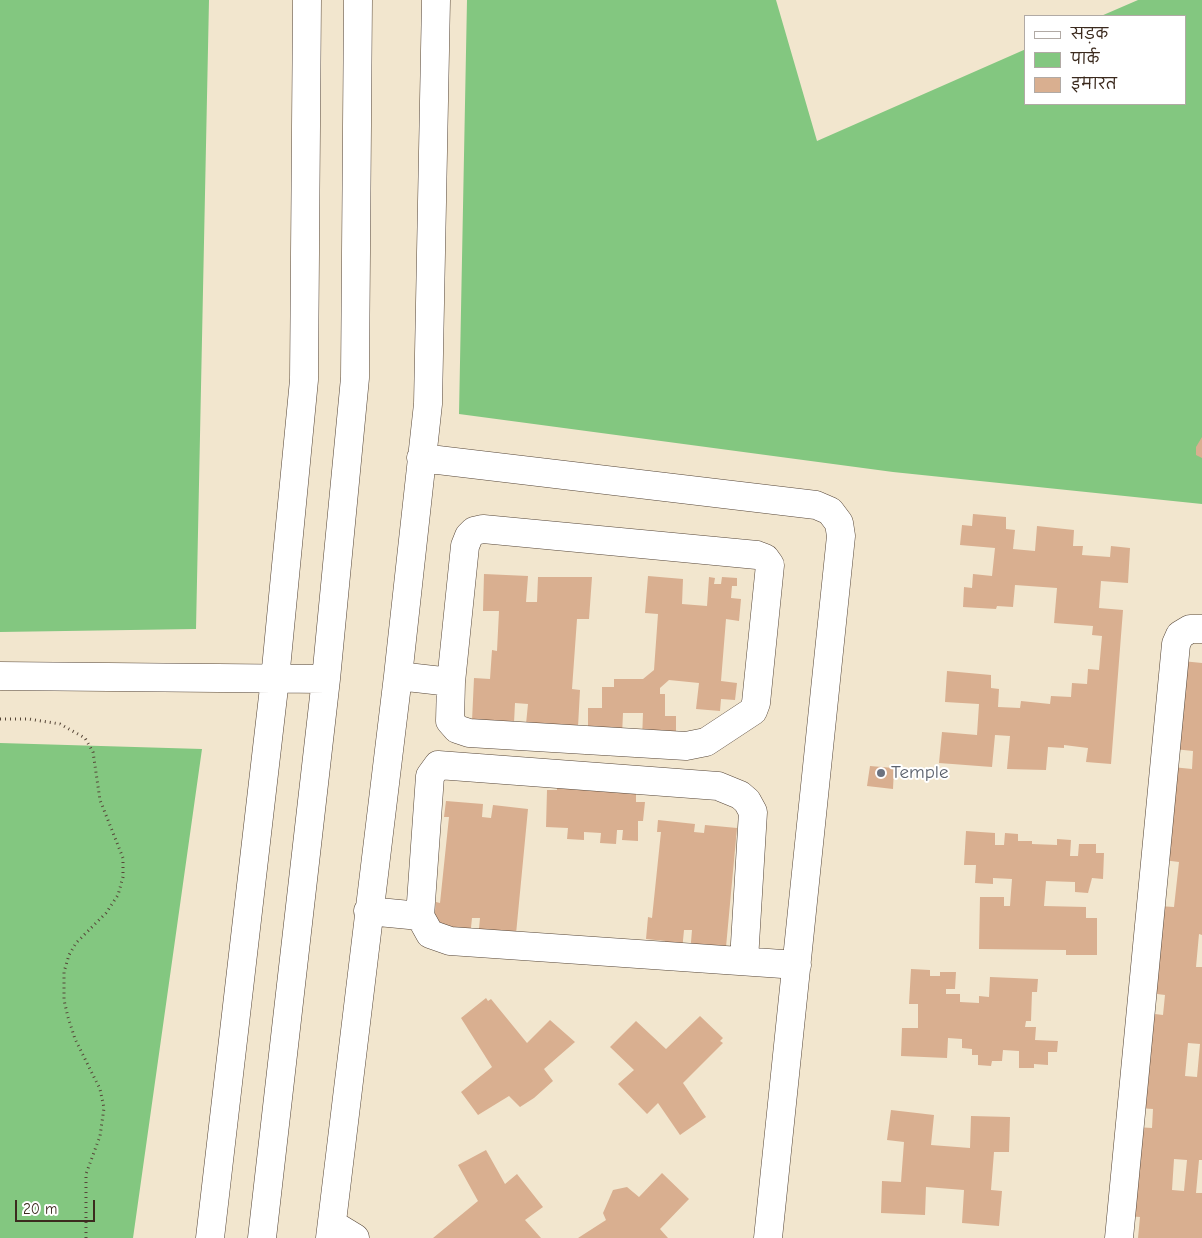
<!DOCTYPE html>
<html>
<head>
<meta charset="utf-8">
<style>
  body { margin:0 }
  #map { position:relative; width:1202px; height:1238px; overflow:hidden; background:#f2e6ce; font-family:"Comic Neue","Playpen Sans Deva",sans-serif }
  canvas { display:block }
  .legend { position:absolute; left:1024px; top:15px; width:162px; height:90px; box-sizing:border-box; background:#fff; border:1px solid #b1aaa5; margin:0; padding:6px 9px; list-style:none; font-size:15px; color:#3b2a1e }
  .legend li { display:flex; align-items:center; gap:10px; height:25px }
  .legend b { width:25px; border:1px solid #b1aaa5 }
  .scale { position:absolute; left:15px; top:1200px; width:80px; height:22px; box-sizing:border-box; border:2px solid #3b2a1e; border-top:0; padding-left:6px; font-size:15px; line-height:18px; white-space:nowrap; color:#3b2a1e; -webkit-text-stroke:4px #fff; paint-order:stroke }
</style>
</head>
<body>
<div id="map">
<canvas width="1202" height="1238"></canvas>
<ul class="legend">
<li><b style="height:6px;background:#fff"></b>सड़क</li>
<li><b style="height:14px;background:#83c780"></b>पार्क</li>
<li><b style="height:14px;background:#d9af90"></b>इमारत</li>
</ul>
<div class="scale">20 m</div>
</div>
<script>
const ctx = document.querySelector('canvas').getContext('2d');
ctx.lineJoin = 'round';
function fillPath(path, color) {
  ctx.fillStyle = color;
  ctx.fill(path, 'evenodd');
}
function shape(rows) {
  const path = new Path2D();
  for (const r of rows) {
    path.moveTo(r[0], r[1]);
    for (let i = 2; i < r.length; i += 2) path.lineTo(r[i], r[i + 1]);
  }
  return path;
}
function strokePath(path, color, width, dash) {
  ctx.strokeStyle = color;
  ctx.lineWidth = width;
  ctx.lineCap = dash ? 'butt' : 'round';
  ctx.setLineDash(dash || []);
  ctx.stroke(path);
}
function write(font, color, halo, rows, align = 'center') {
  ctx.font = font + ' "Comic Neue",sans-serif';
  ctx.lineWidth = 4;
  ctx.setLineDash([]);
  ctx.textBaseline = 'middle';
  ctx.strokeStyle = halo;
  ctx.fillStyle = color;
  for (const [text, x, y, turn = 0] of rows) {
    ctx.save();
    ctx.translate(x, y);
    ctx.rotate((+turn || 0) * Math.PI / 180);
    ctx.textAlign = isNaN(turn) ? turn : align;
    if (halo) ctx.strokeText(text, 0, 0);
    ctx.fillText(text, 0, 0);
    ctx.restore();
  }
}
const green = shape([
  [0,0,209,0,196,629,0,632],
  [467,0,776,0,817,141,1026,49,1026,104,1186,104,1186,16,1101,16,1138,0,1202,0,1202,504,893,472,459,414],
  [0,743,202,749,133,1238,0,1238]
]);
const building = shape([
  [1202,437,1202,458,1196,455,1196,447],
  [973,514,1006,517,1006,529,1015,530,1013,549,1035,551,1037,526,1074,530,1073,546,1083,546,1082,555,1110,557,1111,546,1130,548,1128,583,1101,581,1099,608,1123,610,1111,764,1086,762,1088,748,1064,745,1064,748,1048,747,1046,770,1007,769,1010,736,995,735,992,767,939,763,942,732,977,735,979,704,945,702,947,671,991,675,991,688,999,689,998,707,1020,708,1021,701,1050,704,1051,696,1071,697,1072,683,1087,684,1088,669,1099,670,1102,636,1092,635,1093,626,1054,623,1057,588,1015,585,1013,607,997,606,996,609,963,607,964,587,972,588,973,574,992,576,995,548,960,545,962,525,972,526],
  [484,574,528,576,526,602,537,602,538,577,592,577,589,619,577,619,572,689,580,690,578,727,526,724,528,704,515,703,514,723,472,721,474,678,490,679,492,650,497,651,499,611,483,611],
  [648,576,683,579,682,604,707,606,709,577,715,578,714,584,721,584,722,577,737,578,737,586,732,586,731,598,741,599,739,621,726,619,721,681,737,683,735,700,721,699,720,711,696,709,699,683,669,680,660,688,660,694,665,694,665,716,676,716,676,741,642,740,643,713,623,713,622,735,588,735,588,708,602,708,602,687,614,687,614,679,643,679,654,670,658,614,645,613],
  [1182,661,1202,663,1202,935,1199,934,1196,967,1202,967,1202,1160,1199,1160,1196,1193,1202,1193,1202,1238,1138,1238,1140,1217,1127,1216,1136,1127,1152,1128,1153,1109,1138,1108,1147,1013,1163,1015,1165,995,1149,993,1158,906,1174,907,1179,862,1163,860,1172,767,1192,769,1193,751,1174,749],
  [1188,1043,1200,1044,1197,1077,1185,1076],
  [1174,1159,1187,1160,1184,1191,1172,1190],
  [870,766,894,768,893,789,867,786],
  [557,787,627,790,627,793,636,794,636,802,645,802,643,821,638,821,638,841,622,840,623,830,617,830,616,844,600,843,601,833,584,832,584,840,567,839,568,828,546,827,547,790,557,790],
  [446,801,483,804,482,817,491,818,493,805,528,809,516,934,478,939,480,918,472,918,470,937,433,928,436,902,440,903,449,817,444,817],
  [658,820,695,824,694,832,704,833,705,825,737,828,726,947,705,945,704,955,690,954,692,930,684,930,682,951,665,950,665,941,646,939,648,917,652,918,661,832,657,832],
  [966,831,995,833,995,845,1004,845,1005,833,1018,834,1018,841,1032,841,1032,844,1057,845,1057,839,1071,840,1070,856,1078,856,1079,844,1096,844,1096,853,1104,853,1103,879,1092,878,1088,893,1075,892,1075,882,1046,881,1044,906,1086,907,1086,918,1097,918,1097,955,1066,955,1066,950,979,949,980,897,1004,897,1004,906,1010,906,1012,879,993,878,993,884,975,883,976,865,964,865],
  [911,969,930,970,930,976,940,976,940,972,956,972,955,989,946,989,946,994,960,994,960,1002,979,1003,979,996,989,997,990,977,1038,979,1037,992,1032,992,1031,1021,1026,1021,1025,1027,1036,1027,1035,1040,1058,1041,1057,1052,1048,1052,1048,1065,1034,1064,1034,1068,1019,1068,1019,1051,1003,1050,1002,1061,992,1061,991,1066,978,1065,978,1055,972,1055,972,1049,962,1048,962,1039,948,1038,947,1058,901,1056,902,1028,918,1028,918,1004,909,1004],
  [486,998,488,1001,491,999,527,1043,550,1020,575,1042,544,1069,553,1081,534,1098,520,1107,509,1096,478,1115,461,1092,492,1067,461,1018],
  [700,1016,723,1038,720,1041,723,1043,683,1083,706,1117,680,1135,658,1103,647,1114,618,1084,634,1070,610,1047,636,1021,666,1049],
  [891,1110,934,1115,931,1145,970,1148,971,1116,1010,1117,1009,1152,994,1152,991,1190,1002,1191,999,1226,962,1223,964,1190,926,1187,925,1215,881,1213,882,1181,901,1182,904,1142,887,1140],
  [486,1150,505,1184,517,1174,543,1207,525,1220,541,1238,433,1238,478,1201,458,1165],
  [662,1173,689,1199,660,1229,668,1238,578,1238,606,1220,603,1213,613,1190,627,1187,639,1197]
]);
const path = shape([
  [0,719,29,719,60,724,85,738,93,752,100,800,123,858,123,877,118,895,106,913,76,943,69,955,64,972,64,1000,68,1017,75,1039,100,1089,104,1108,100,1136,86,1174,86,1238]
]);
const street = shape([
  [421,458,816,505,830,511,839,523,841,536,768,1238],
  [398,676,451,682,450,721,457,729,469,733,686,746,706,742,753,711,756,703,770,565,765,558,757,555,483,529,474,531,469,536,465,546,451,682],
  [368,911,420,916,430,934,450,941,797,965],
  [420,916,430,776,438,765,718,786,740,795,747,801,753,812,744,960],
  [332,1224,355,1238],
  [330,1238,398,676,428,404,436,0],
  [1119,1238,1176,644,1180,635,1190,629,1202,629]
]);
const secondary = shape([
  [0,676,326,679],
  [210,1238,275,679,304,380,307,0],
  [262,1238,326,679,355,378,358,0]
]);
const markers = [
  [881,773,5,"#6b7280"]
];
const worshipNames = [
  ["Temple",891,773]
];
fillPath(green, '#83c780');
fillPath(building, '#d9af90');
strokePath(street, '#564638', 29);
strokePath(secondary, '#564638', 29);
strokePath(path, '#564638', 3, [1, 4]);
strokePath(street, '#fff', 28);
strokePath(secondary, '#fff', 28);
for (const [x, y, r, color] of markers) {
  const dot = new Path2D();
  dot.arc(x, y, r, 0, 2 * Math.PI);
  ctx.fillStyle = color;
  ctx.fill(dot);
  strokePath(dot, '#fff', 2);
}
write('19px', '#5b616d', '#fff', worshipNames, 'left');
</script>
</body>
</html>
